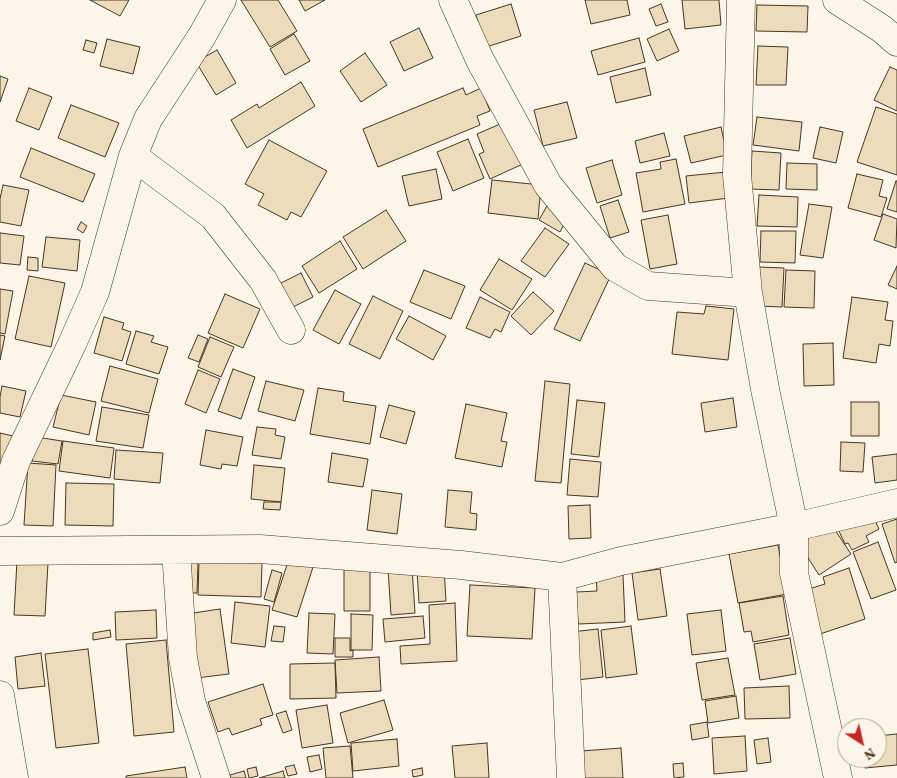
<!DOCTYPE html>
<html>
<head>
<meta charset="utf-8">
<style>
  body { margin:0 }
  #map { position:relative; width:897px; height:778px; overflow:hidden; background:#fbf6e9; font-family:"Source Serif 4",serif }
  canvas { display:block }
  .north { position:absolute; left:837px; top:718px; width:50px; height:50px; box-sizing:border-box; background:#fbf6e9; border:1px solid #b4a999; border-radius:50%; rotate:145deg; font-size:14px; font-weight:700; line-height:20px; text-align:center; color:#4a3520 }
  .north::after { content:''; display:block; margin:auto; width:18px; height:22px; background:#c62828; clip-path:polygon(50% 0,100% 100%,50% 72%,0 100%) }
</style>
</head>
<body>
<div id="map">
<canvas width="897" height="778"></canvas>
<div class="north">N</div>
</div>
<script>
const ctx = document.querySelector('canvas').getContext('2d');
ctx.lineJoin = 'round';
function fillPath(path, color) {
  ctx.fillStyle = color;
  ctx.fill(path, 'evenodd');
}
function shape(rows) {
  const path = new Path2D();
  for (const r of rows) {
    path.moveTo(r[0], r[1]);
    for (let i = 2; i < r.length; i += 2) path.lineTo(r[i], r[i + 1]);
  }
  return path;
}
function strokePath(path, color, width, dash) {
  ctx.strokeStyle = color;
  ctx.lineWidth = width;
  ctx.lineCap = dash ? 'butt' : 'round';
  ctx.setLineDash(dash || []);
  ctx.stroke(path);
}
const building = shape([
  [90,0,129,0,120,16,90,0],
  [241,0,278,0,297,31,270,47,241,0],
  [299,0,325,0,305,11,299,0],
  [585,0,627,0,630,15,591,24,585,0],
  [682,0,719,0,721,25,685,29,682,0],
  [511,4,521,36,486,47,476,15,511,4],
  [661,4,668,22,656,26,649,9,661,4],
  [757,5,808,6,807,32,756,31,757,5],
  [419,28,433,58,404,71,390,42,419,28],
  [669,29,679,51,657,61,647,39,669,29],
  [294,34,310,61,285,75,270,49,294,34],
  [639,38,645,62,598,75,591,51,639,38],
  [107,39,140,47,133,74,100,66,107,39],
  [86,40,97,43,94,53,83,50,86,40],
  [758,46,788,47,786,85,756,85,758,46],
  [217,50,236,83,216,95,196,62,217,50],
  [365,53,387,85,361,102,340,71,365,53],
  [890,67,897,70,897,111,874,100,890,67],
  [645,68,651,95,616,103,610,77,645,68],
  [0,76,8,79,0,102,0,76],
  [301,82,315,106,247,148,231,120,257,104,259,108,301,82],
  [29,88,52,97,39,130,16,121,29,88],
  [463,88,466,95,481,88,490,111,477,116,480,125,378,167,363,129,463,88],
  [567,102,577,138,543,146,534,110,567,102],
  [71,105,119,123,105,157,58,138,71,105],
  [876,107,897,114,897,175,857,162,876,107],
  [757,117,802,122,799,151,753,145,757,117],
  [507,121,525,163,490,179,479,154,484,152,477,134,507,121],
  [721,127,727,155,691,163,684,136,721,127],
  [820,127,843,132,836,163,813,158,820,127],
  [664,133,670,156,640,163,635,141,664,133],
  [468,139,484,178,453,191,437,152,468,139],
  [269,140,327,171,301,217,291,212,287,220,258,205,264,194,245,184,269,140],
  [31,148,95,174,83,202,20,177,31,148],
  [752,151,781,153,779,190,750,189,752,151],
  [676,159,685,204,643,212,636,173,661,169,660,162,676,159],
  [612,160,622,195,597,203,586,168,612,160],
  [787,163,817,164,817,190,786,189,787,163],
  [436,169,442,199,409,206,402,176,436,169],
  [726,172,729,198,689,203,686,176,726,172],
  [857,174,883,180,879,196,887,198,881,217,848,208,857,174],
  [492,180,541,185,538,219,488,213,492,180],
  [896,181,897,181,897,212,887,209,896,181],
  [3,185,29,190,21,226,0,222,0,199,3,185],
  [759,195,798,197,797,227,757,226,759,195],
  [618,200,629,232,610,238,600,206,618,200],
  [548,204,569,214,560,232,539,220,548,204],
  [809,204,832,207,823,258,800,255,809,204],
  [386,210,406,241,363,269,343,237,386,210],
  [883,214,897,219,896,248,874,240,883,214],
  [668,215,677,264,650,269,641,220,668,215],
  [81,222,87,226,83,233,77,229,81,222],
  [545,228,569,244,545,277,521,261,545,228],
  [761,231,796,231,795,263,760,262,761,231],
  [0,233,24,236,20,265,0,263,0,233],
  [46,237,80,240,77,271,42,267,46,237],
  [340,241,357,269,319,293,302,266,340,241],
  [28,257,38,258,38,271,27,270,28,257],
  [499,259,532,279,512,310,480,290,499,259],
  [585,263,611,275,580,341,554,329,585,263],
  [897,266,897,289,888,285,897,266],
  [759,267,784,268,782,307,757,306,759,267],
  [424,270,465,286,451,319,410,302,424,270],
  [786,270,815,271,814,308,784,307,786,270],
  [301,273,313,297,289,309,277,285,301,273],
  [29,276,65,283,51,347,15,339,29,276],
  [0,289,13,291,5,334,0,333,0,289],
  [335,290,361,304,339,344,313,330,335,290],
  [533,292,554,311,531,335,511,316,533,292],
  [225,294,260,309,243,348,208,333,225,294],
  [373,296,403,311,380,359,349,344,373,296],
  [480,297,510,312,501,332,495,329,490,338,466,328,480,297],
  [852,297,888,302,885,320,893,321,890,346,879,344,876,363,843,358,852,297],
  [706,306,734,309,728,360,672,354,677,312,704,314,706,306],
  [409,316,446,336,433,360,396,339,409,316],
  [104,317,124,323,122,329,131,332,122,361,94,353,104,317],
  [136,331,154,336,151,342,168,347,159,374,126,364,136,331],
  [0,335,5,336,0,360,0,335],
  [198,335,208,339,199,362,188,358,198,335],
  [210,337,234,347,221,377,198,367,210,337],
  [833,343,834,385,804,386,803,344,833,343],
  [110,366,158,379,149,413,101,401,110,366],
  [233,369,255,377,241,419,218,411,233,369],
  [198,370,220,379,206,413,185,404,198,370],
  [266,381,304,390,295,421,258,411,266,381],
  [545,381,570,384,561,483,535,481,545,381],
  [2,386,26,391,20,417,0,413,0,397,2,386],
  [318,388,344,392,343,401,376,406,370,444,310,434,318,388],
  [61,395,96,402,89,435,53,427,61,395],
  [733,398,737,427,705,432,701,403,733,398],
  [577,400,605,403,599,457,571,454,577,400],
  [851,402,879,402,879,436,851,436,851,402],
  [466,404,507,413,501,441,507,442,502,467,455,458,466,404],
  [389,405,415,412,406,444,380,437,389,405],
  [102,407,149,415,143,448,96,441,102,407],
  [257,427,276,429,275,435,285,437,281,459,252,455,257,427],
  [206,430,243,437,237,466,222,464,221,469,200,465,206,430],
  [0,433,13,436,0,470,0,433],
  [36,437,62,441,58,464,32,461,36,437],
  [63,441,114,448,110,478,59,471,63,441],
  [841,442,865,443,863,472,840,471,841,442],
  [116,450,163,453,160,483,114,479,116,450],
  [332,453,368,459,363,487,328,482,332,453],
  [897,454,897,480,875,483,872,457,897,454],
  [570,459,601,462,598,497,567,495,570,459],
  [28,463,56,465,53,526,24,525,28,463],
  [254,465,285,468,281,502,251,499,254,465],
  [66,483,114,484,113,526,65,525,66,483],
  [372,490,402,494,397,534,367,530,372,490],
  [448,490,472,492,470,513,477,514,476,530,445,527,448,490],
  [264,502,281,502,280,510,263,509,264,502],
  [590,505,591,538,569,539,568,506,590,505],
  [872,514,879,529,866,536,869,542,852,550,848,543,845,544,838,529,872,514],
  [897,519,897,562,895,563,882,524,897,519],
  [831,524,851,554,819,575,799,544,831,524],
  [878,542,896,590,871,599,853,552,878,542],
  [778,545,787,594,738,603,729,554,778,545],
  [289,559,313,567,297,617,272,610,289,559],
  [17,561,48,563,45,616,14,615,17,561],
  [199,561,262,563,261,597,198,595,199,561],
  [186,562,198,562,197,593,185,593,186,562],
  [370,567,370,611,344,611,344,568,370,567],
  [412,567,415,613,391,615,388,568,412,567],
  [444,568,446,601,419,603,417,570,444,568],
  [849,568,865,619,820,634,806,590,825,584,823,577,849,568],
  [660,569,667,616,638,620,632,573,660,569],
  [272,570,282,573,274,602,264,599,272,570],
  [623,575,625,622,578,624,576,592,597,591,596,576,623,575],
  [470,585,535,588,532,639,467,636,470,585],
  [783,596,789,635,753,642,751,631,744,632,739,603,783,596],
  [235,602,270,606,265,647,231,643,235,602],
  [455,603,457,661,401,664,400,646,430,644,429,605,455,603],
  [220,609,229,674,196,678,187,614,220,609],
  [156,610,157,638,116,640,115,612,156,610],
  [721,610,726,651,692,655,687,614,721,610],
  [309,613,335,614,333,654,307,653,309,613],
  [351,614,373,615,372,650,351,650,351,614],
  [423,616,425,638,385,642,383,619,423,616],
  [274,626,285,627,283,642,271,641,274,626],
  [631,626,637,674,606,678,601,630,631,626],
  [598,629,603,677,577,680,571,632,598,629],
  [110,630,111,637,93,640,93,633,110,630],
  [335,638,350,638,350,651,353,650,353,657,335,657,335,638],
  [790,638,796,674,760,680,754,644,790,638],
  [166,640,174,732,134,736,126,644,166,640],
  [88,649,99,743,56,748,45,654,88,649],
  [41,653,45,686,18,689,15,657,41,653],
  [379,657,381,691,337,693,335,660,379,657],
  [728,658,735,695,702,700,696,663,728,658],
  [335,663,336,698,290,699,290,664,335,663],
  [263,684,273,715,260,719,262,725,232,735,229,728,218,732,208,702,263,684],
  [789,686,790,718,745,719,744,688,789,686],
  [736,696,739,718,708,723,705,701,736,696],
  [384,700,393,730,348,743,340,713,384,700],
  [327,705,333,743,302,748,296,710,327,705],
  [286,711,292,730,283,733,276,714,286,711],
  [707,722,709,737,692,740,690,725,707,722],
  [897,734,897,765,865,768,864,758,877,758,877,736,897,734],
  [745,736,747,771,714,774,712,738,745,736],
  [768,738,771,762,757,764,754,740,768,738],
  [397,739,399,766,353,771,351,743,397,739],
  [487,743,489,778,455,778,452,746,487,743],
  [350,746,353,778,326,778,323,748,350,746],
  [621,748,623,778,582,778,581,751,621,748],
  [319,755,322,769,310,772,307,757,319,755],
  [683,763,684,777,674,778,673,764,683,763],
  [294,765,297,774,288,776,285,767,294,765],
  [185,767,187,778,126,778,126,776,185,767],
  [256,767,258,776,249,778,247,769,256,767],
  [422,768,423,775,413,777,412,770,422,768],
  [244,771,246,778,230,778,230,775,244,771],
  [283,771,285,778,259,778,283,771]
]);
const minor = shape([
  [453,0,480,60,548,185,615,267,648,286,748,293],
  [741,0,737,175,748,293,765,389,794,527,794,573,838,778],
  [837,0,882,29,897,42],
  [133,156,213,216,263,280,291,330],
  [0,511,16,461,72,344,95,292,133,156,148,119,202,36,222,0],
  [176,550,183,658,191,701,216,778],
  [0,551,260,549,461,565,562,577,621,561,794,527,897,503],
  [562,577,571,778],
  [0,695,14,778]
]);
fillPath(building, '#ecdcbc');
strokePath(building, '#4a3520', 1);
strokePath(minor, '#4a3520', 29);
strokePath(minor, '#fbf6e9', 28);
</script>
</body>
</html>
